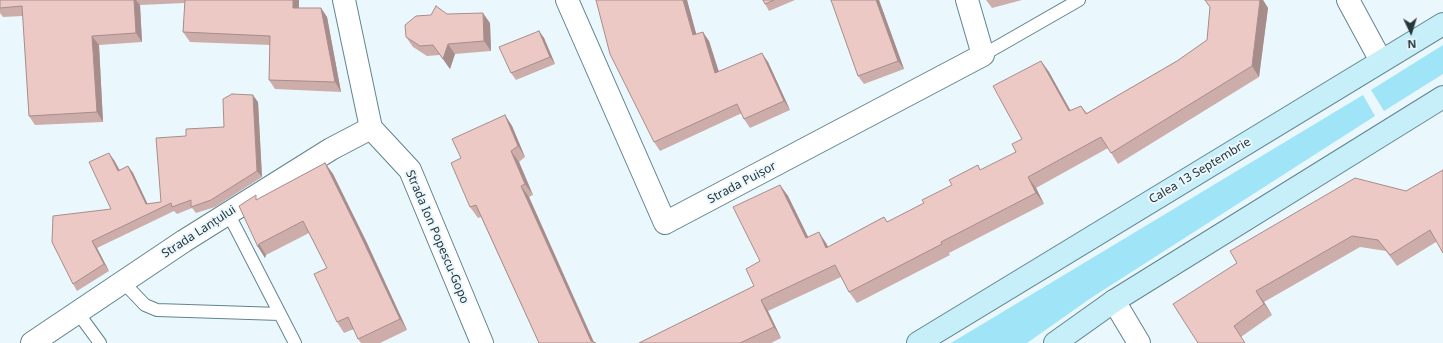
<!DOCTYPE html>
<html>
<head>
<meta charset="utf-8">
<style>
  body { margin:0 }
  #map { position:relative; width:1443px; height:343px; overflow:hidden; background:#eaf8fd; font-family:"Noto Sans",sans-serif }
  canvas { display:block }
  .north { position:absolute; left:1391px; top:12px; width:40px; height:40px; -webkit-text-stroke:3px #eaf8fd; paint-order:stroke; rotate:176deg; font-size:11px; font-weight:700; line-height:16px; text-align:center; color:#27363a }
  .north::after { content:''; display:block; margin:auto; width:14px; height:18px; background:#27363a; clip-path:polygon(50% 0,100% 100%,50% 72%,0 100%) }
</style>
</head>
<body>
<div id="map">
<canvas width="1443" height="343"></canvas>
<div class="north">N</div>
</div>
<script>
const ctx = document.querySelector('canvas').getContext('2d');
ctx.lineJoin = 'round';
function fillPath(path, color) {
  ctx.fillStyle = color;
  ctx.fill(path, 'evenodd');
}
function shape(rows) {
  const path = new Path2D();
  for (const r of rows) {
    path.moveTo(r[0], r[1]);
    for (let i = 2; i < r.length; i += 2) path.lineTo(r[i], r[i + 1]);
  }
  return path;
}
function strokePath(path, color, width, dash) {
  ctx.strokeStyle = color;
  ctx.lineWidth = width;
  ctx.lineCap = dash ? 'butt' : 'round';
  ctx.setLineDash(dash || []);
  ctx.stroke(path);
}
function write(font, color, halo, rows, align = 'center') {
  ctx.font = font + ' "Noto Sans",sans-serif';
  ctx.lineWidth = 4;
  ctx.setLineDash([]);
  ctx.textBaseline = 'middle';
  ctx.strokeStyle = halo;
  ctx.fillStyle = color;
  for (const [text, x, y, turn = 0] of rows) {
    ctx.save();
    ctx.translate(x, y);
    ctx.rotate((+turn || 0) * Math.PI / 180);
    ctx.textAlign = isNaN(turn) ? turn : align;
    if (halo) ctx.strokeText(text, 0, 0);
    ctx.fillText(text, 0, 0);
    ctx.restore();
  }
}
const green = shape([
  [1443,45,1443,74,1384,111,1371,90],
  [1363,95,1375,116,1091,298,1027,343,951,343]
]);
const service = shape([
  [983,55,1079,0],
  [228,213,295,343],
  [123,282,145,305,157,310,280,314],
  [78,313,100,343]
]);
const minor = shape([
  [344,0,371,128,410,170,482,343],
  [567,0,665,223,983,55,967,0],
  [1348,0,1381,61],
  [1114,301,1139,343],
  [32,343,184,241,331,149,371,128]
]);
const secondary = shape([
  [918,343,1443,24],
  [1055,343,1114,301,1443,97]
]);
const wall = shape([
  [0,0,299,0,299,8,321,8,327,17,341,92,275,89,269,80,270,45,190,42,183,32,185,3,140,5,142,42,99,45,103,122,35,125,29,116,23,16,3,17,0,13],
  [687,0,696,34,709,41,719,72,768,62,790,110,750,128,744,119,742,113,660,151,654,142],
  [763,0,795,0,769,11,765,4],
  [879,0,904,69,864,84,858,76],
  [986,0,1022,0,992,8],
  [1205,0,1263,0,1268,8,1259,77,1118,164,1108,148,1036,188,1044,204,949,253,950,255,857,303,849,292,841,277,768,311,781,338,771,343,639,343,754,286,760,261,780,185,788,196,808,237,826,243,828,247,884,217,887,222,924,203,981,170,1016,152,1022,139,1041,61,1049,72,1070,111,1081,106,1087,113,1177,61,1207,40,1210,7],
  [447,14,490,23,491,51,455,54,450,69,440,55,427,56,413,47,406,37],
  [539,31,544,38,555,64,516,80,511,73],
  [258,102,262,177,215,207,196,213,192,208,177,214,174,211,97,248,109,271,77,291,73,284,52,242,111,209,114,160,120,170,128,166,133,173,147,204,161,202,186,136,224,127],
  [505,115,512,126,525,157,519,162,533,195,529,197,594,342,539,343,481,217,478,218,470,207,461,158],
  [325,163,333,174,367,243,407,330,380,343,361,343,358,339,354,329,344,333,337,322,327,268,309,233,266,255,265,258,239,206,259,199],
  [1443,170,1436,242,1397,266,1386,251,1360,247,1264,302,1272,315,1241,337,1173,304,1406,191]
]);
const shadedWall = shape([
  [134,0,136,0,140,5,142,42,136,33],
  [293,0,299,0,299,17,293,8],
  [683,0,687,0,699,44,693,35],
  [876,0,879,0,904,69,898,61],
  [1260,0,1263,0,1268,8,1259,77,1252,66],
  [321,8,327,17,341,92,335,82],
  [483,13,490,23,491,51,484,41],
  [539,31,544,38,555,64,550,57],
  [703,32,709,41,722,82,715,73],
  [92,36,99,45,103,122,97,112],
  [448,44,455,54,450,69,443,59],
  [762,53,768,62,790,110,784,101],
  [1041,61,1049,72,1077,122,1069,111],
  [253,95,258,102,262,177,257,171],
  [505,115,512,126,525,157,518,146],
  [511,151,519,162,533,195,525,184],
  [109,153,114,160,123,178,118,171],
  [325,163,333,174,367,243,407,330,400,319],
  [128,166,133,173,151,211,146,204],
  [1028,177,1036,188,1044,204,1036,193],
  [780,185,788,196,814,249,806,238],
  [521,186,529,197,594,343,591,341],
  [819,232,826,243,834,259,826,248],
  [92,241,97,248,109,271,104,264],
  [259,244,266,255,265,258,258,247],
  [1256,291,1264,302,1272,315,1264,304],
  [761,300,768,311,781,338,774,327]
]);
const building = shape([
  [0,0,134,0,136,33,92,36,97,112,29,116,22,6,0,8,0,0],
  [185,0,293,0,293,8,321,8,335,82,269,80,270,36,183,32,185,0],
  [596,0,683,0,693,35,703,32,715,73,762,53,784,101,744,119,737,104,654,142,610,54,596,0],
  [763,0,774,0,765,4,763,0],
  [831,0,876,0,898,61,858,76,831,0],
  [1205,0,1260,0,1252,66,1111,153,1101,137,1028,177,1036,193,941,242,942,244,849,292,835,265,761,300,774,327,740,343,639,343,754,286,746,269,760,261,733,207,780,185,806,238,819,232,826,248,884,217,887,222,924,203,922,200,952,185,949,180,978,165,980,170,1016,152,1012,144,1022,139,993,86,1041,61,1069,111,1081,106,1086,114,1177,61,1207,40,1210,7,1205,0],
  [436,6,447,14,483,13,484,41,448,44,443,59,433,45,420,46,406,37,405,25,416,16,431,15,436,6],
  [539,31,550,57,511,73,499,47,539,31],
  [232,94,253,95,257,171,211,200,191,207,191,200,172,207,171,203,92,241,104,264,73,284,52,242,53,216,111,209,89,162,109,153,118,171,128,166,146,204,161,202,156,138,186,136,186,129,224,127,223,99,232,94],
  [505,115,518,146,511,151,525,184,521,186,591,341,596,343,539,343,476,205,470,207,451,163,461,158,452,139,505,115],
  [325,163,359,232,400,319,358,339,348,317,337,322,314,274,327,268,303,221,259,244,258,247,239,206,256,195,256,200,325,163],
  [1443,170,1443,253,1430,230,1390,255,1378,240,1352,236,1256,291,1264,304,1234,326,1245,343,1198,343,1173,304,1237,263,1230,251,1355,178,1406,191,1443,170]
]);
const streetNames = [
  ["Calea 13 Septembrie",1200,171,-31],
  ["Strada Puișor",742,183,-28],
  ["Strada Lanțului",199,232,-33],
  ["Strada Ion Popescu-Gopo",437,237,67]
];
fillPath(green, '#a0e4f7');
strokePath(service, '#62848f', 14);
strokePath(minor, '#62848f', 24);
strokePath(secondary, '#62848f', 24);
strokePath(service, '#fff', 12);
strokePath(minor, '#fff', 22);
strokePath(secondary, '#c6eff9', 22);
fillPath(wall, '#ccadaa');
fillPath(shadedWall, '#a68d8b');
fillPath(building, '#edc9c6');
strokePath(building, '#a68d8b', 1);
write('12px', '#27363a', '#eaf8fd', streetNames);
</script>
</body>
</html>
